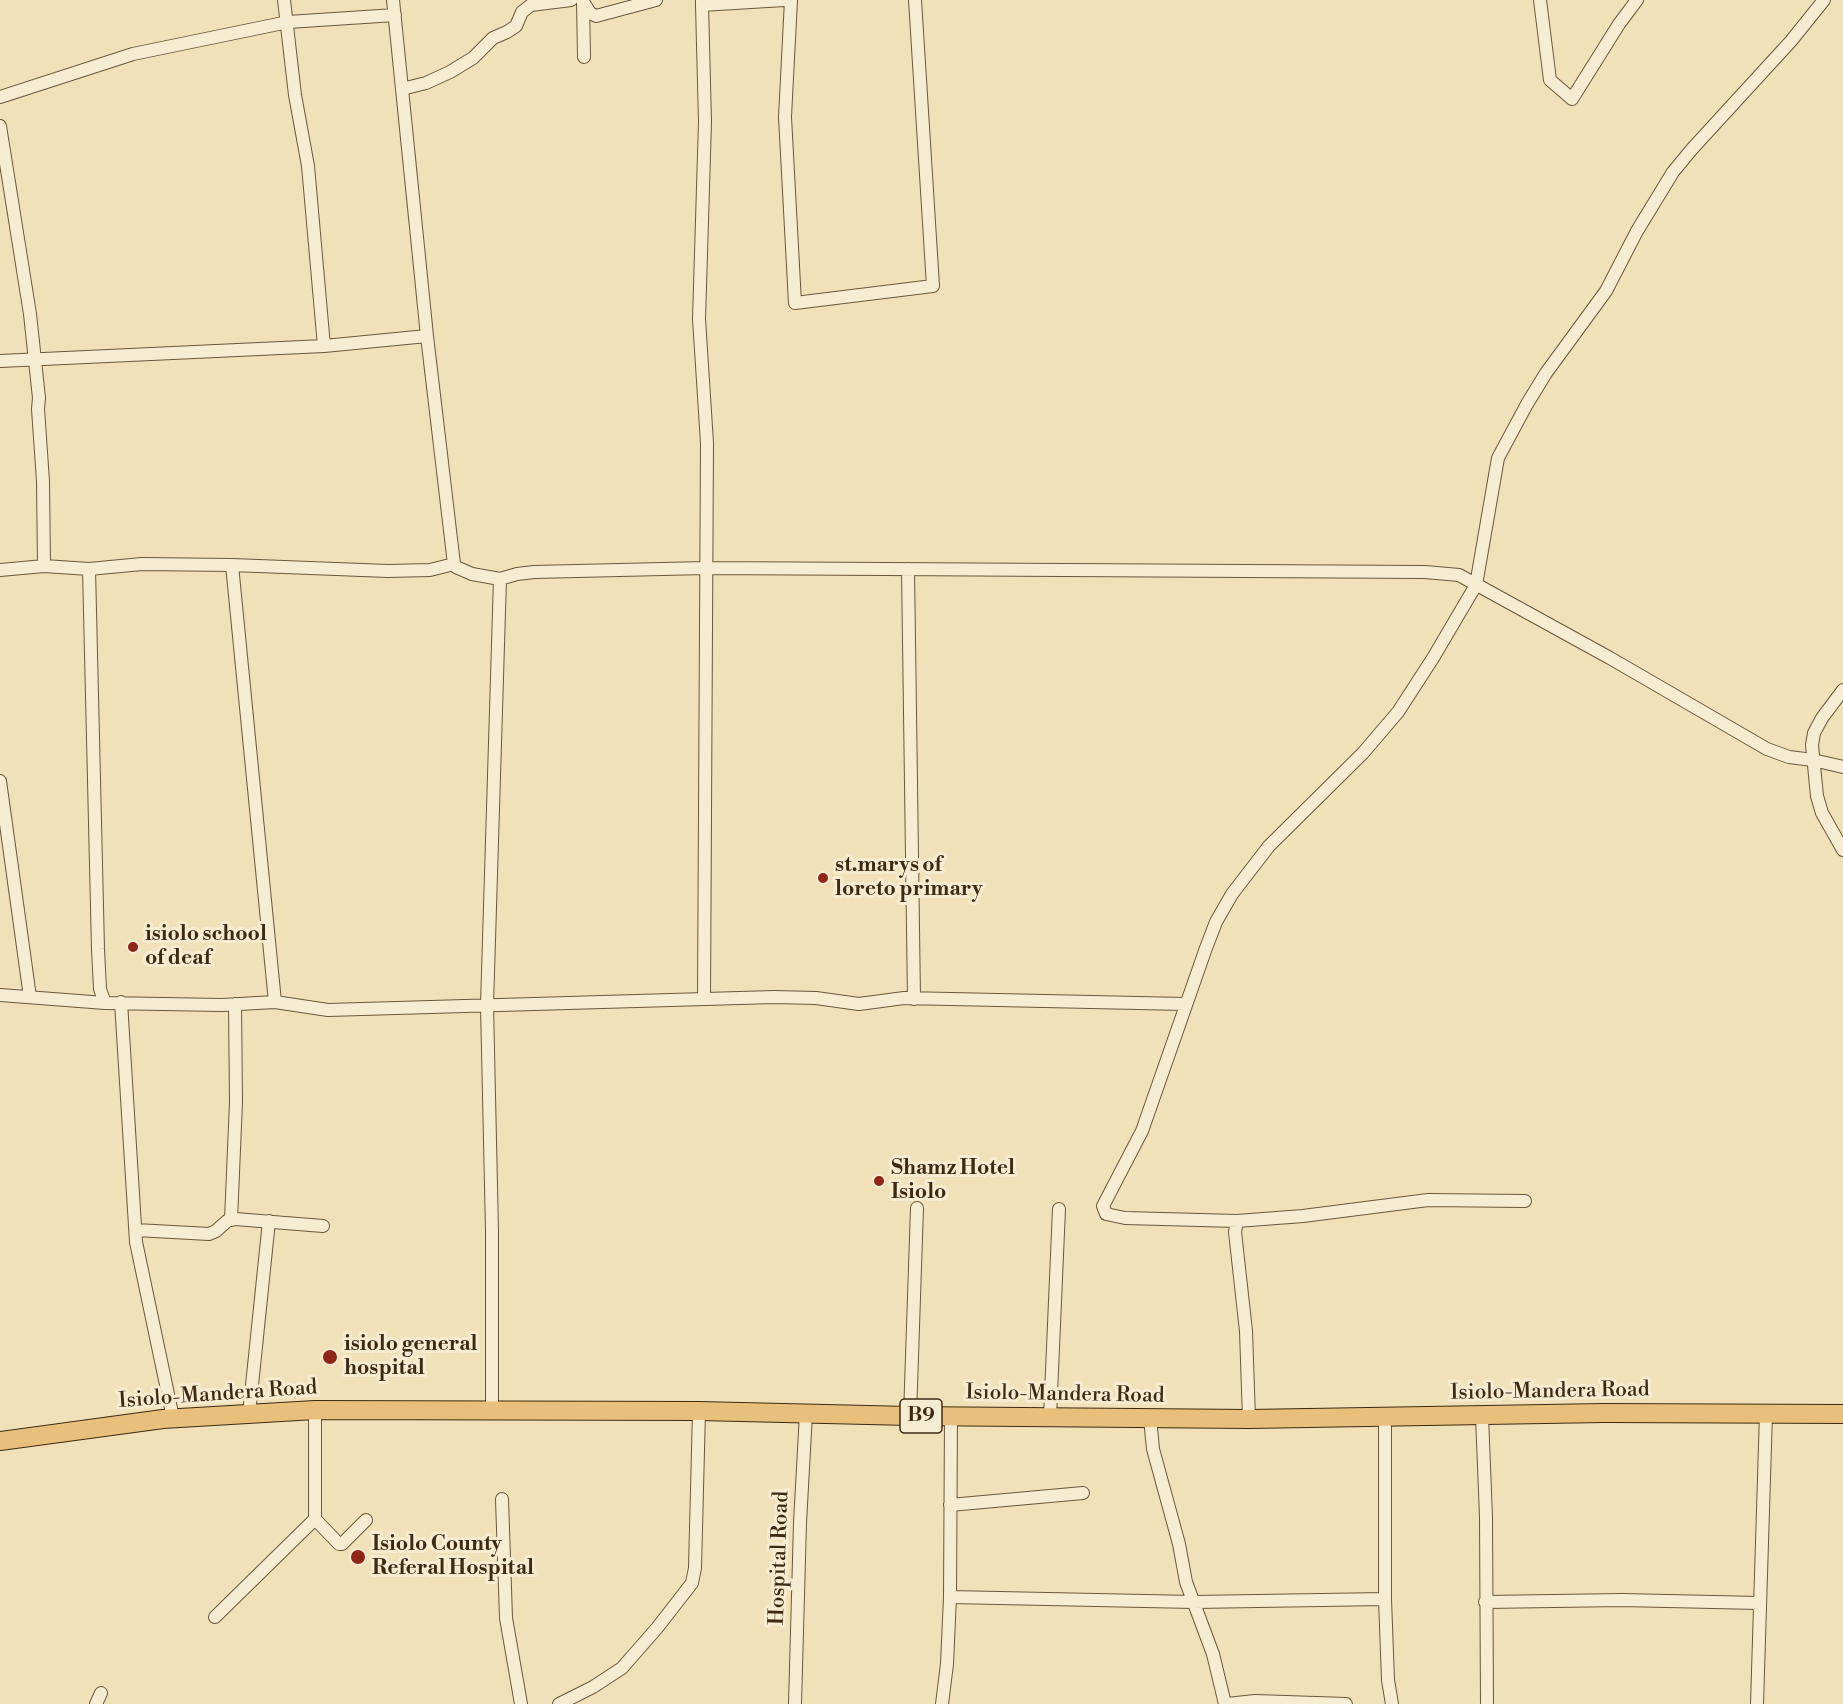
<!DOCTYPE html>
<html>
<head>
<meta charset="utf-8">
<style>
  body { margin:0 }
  canvas { display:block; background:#f1e1b8 }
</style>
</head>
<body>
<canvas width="1843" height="1704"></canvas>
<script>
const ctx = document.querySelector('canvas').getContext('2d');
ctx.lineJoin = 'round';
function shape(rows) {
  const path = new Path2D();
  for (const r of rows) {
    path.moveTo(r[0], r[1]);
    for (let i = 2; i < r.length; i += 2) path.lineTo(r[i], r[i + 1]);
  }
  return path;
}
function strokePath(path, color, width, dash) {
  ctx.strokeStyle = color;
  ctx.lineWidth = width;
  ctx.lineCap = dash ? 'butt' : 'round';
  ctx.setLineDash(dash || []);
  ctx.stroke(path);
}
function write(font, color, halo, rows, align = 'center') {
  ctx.font = font + ' "Libre Bodoni",serif';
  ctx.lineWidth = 6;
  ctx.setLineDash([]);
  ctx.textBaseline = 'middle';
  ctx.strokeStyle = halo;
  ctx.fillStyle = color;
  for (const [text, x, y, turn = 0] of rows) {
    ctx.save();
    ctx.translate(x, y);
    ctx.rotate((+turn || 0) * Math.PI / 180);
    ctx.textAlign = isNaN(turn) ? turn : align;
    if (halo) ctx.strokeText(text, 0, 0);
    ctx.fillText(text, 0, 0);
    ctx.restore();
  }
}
const minor = shape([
  [284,0,295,95,308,166,324,346],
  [393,0,427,336,454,564],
  [582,0,590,13,596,16,656,0],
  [702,0,702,5,784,0],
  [791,0,785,117,795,303,933,286,915,0],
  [1540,0,1550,80,1572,99,1619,24,1637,0],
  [583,1,584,57],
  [702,5,705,122,699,319,707,443,704,998],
  [402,89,426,83,450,72,473,58,493,38,507,32,516,26,522,12,531,5,571,0],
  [0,97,133,54,288,22,395,15],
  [0,126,30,314,39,398,38,409,43,481,44,566],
  [0,361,324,346,427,336],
  [232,565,275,1002],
  [89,569,98,949,100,989,105,1003],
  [908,569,914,999],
  [0,570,44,566,89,569,142,564,232,565,388,571,430,570,454,564,456,567,472,574,500,579,517,574,534,572,705,568,1425,572,1459,575,1610,658,1767,749,1789,757,1813,760,1843,767],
  [1843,690,1822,718,1814,733,1812,745,1817,796,1822,813,1843,850],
  [0,781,30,997],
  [0,995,105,1003,222,1005,275,1002,328,1010,774,997,816,998,859,1004,904,998,1185,1004],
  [121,1002,136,1242,173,1418],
  [1525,1201,1428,1200,1303,1216,1237,1221,1125,1218,1106,1214,1103,1206,1142,1131,1206,948,1216,922,1232,894,1269,846,1363,753,1398,712,1433,658,1476,585,1498,458,1527,404,1546,373,1606,291,1637,231,1673,172,1692,149,1791,41,1824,0],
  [231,1220,236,1102,235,1004],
  [1237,1221,1235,1232,1246,1331,1249,1419],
  [136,1230,209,1234,216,1231,227,1221,235,1219,323,1226],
  [492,1411,492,1231,487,1005,500,579],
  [249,1414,269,1221],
  [910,1416,917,1208],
  [1482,1416,1486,1517,1487,1704],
  [1050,1417,1059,1209],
  [1385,1417,1385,1599,1388,1680,1392,1704],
  [1150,1418,1153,1449,1179,1544,1186,1582,1213,1654,1225,1704],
  [502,1499,506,1618,521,1704],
  [950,1505,1083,1493],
  [315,1519,339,1544,342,1544,366,1520],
  [950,1597,1194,1602,1385,1599],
  [1485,1602,1622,1600,1759,1603],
  [215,1617,315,1519,315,1410],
  [96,1704,101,1693],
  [559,1704,593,1687,622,1668,657,1628,692,1583,695,1568,699,1411],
  [795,1704,800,1523,806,1413],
  [942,1704,947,1664,950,1597,951,1416],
  [1227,1704,1255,1701,1346,1704],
  [1757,1704,1766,1413]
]);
const highway = shape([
  [0,1441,163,1419,315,1410,699,1411,910,1416,1249,1419,1604,1413,1843,1414]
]);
const markers = [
  [823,878,6,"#8f2418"],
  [133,947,6,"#8f2418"],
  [879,1181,6,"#8f2418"],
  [330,1357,8,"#8f2418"],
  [358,1557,8,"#8f2418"]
];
const shields = [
  [921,1416,42]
];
const shieldNames = [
  ["B9",921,1416]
];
const poiNames = [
  ["st.marys of",835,866],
  ["loreto primary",835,890],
  ["isiolo school",145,935],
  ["of deaf",145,959],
  ["Shamz Hotel",891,1169],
  ["Isiolo",891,1193],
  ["isiolo general",344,1345],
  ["hospital",344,1369],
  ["Isiolo County",372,1545],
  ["Referal Hospital",372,1569]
];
const streetNames = [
  ["Isiolo-Mandera Road",1550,1392,-1],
  ["Isiolo-Mandera Road",218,1395,-4],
  ["Isiolo-Mandera Road",1065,1395,1],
  ["Hospital Road",780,1558,-88]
];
strokePath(minor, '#69583c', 14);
strokePath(highway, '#3c2a12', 20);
strokePath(minor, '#f6ecd1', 12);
strokePath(highway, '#e8c07c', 18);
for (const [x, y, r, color] of markers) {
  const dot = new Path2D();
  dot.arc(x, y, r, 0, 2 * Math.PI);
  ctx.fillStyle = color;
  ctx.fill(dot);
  strokePath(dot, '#f6ecd1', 2);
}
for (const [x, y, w] of shields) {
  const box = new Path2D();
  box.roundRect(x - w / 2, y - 17, w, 34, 4.5);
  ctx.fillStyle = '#f6ecd1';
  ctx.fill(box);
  strokePath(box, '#3c2a12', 1.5);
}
write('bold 20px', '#3c2a12', null, shieldNames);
write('bold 21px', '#3c2a12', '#f6ecd1', poiNames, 'left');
write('21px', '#3c2a12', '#f6ecd1', streetNames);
</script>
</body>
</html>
